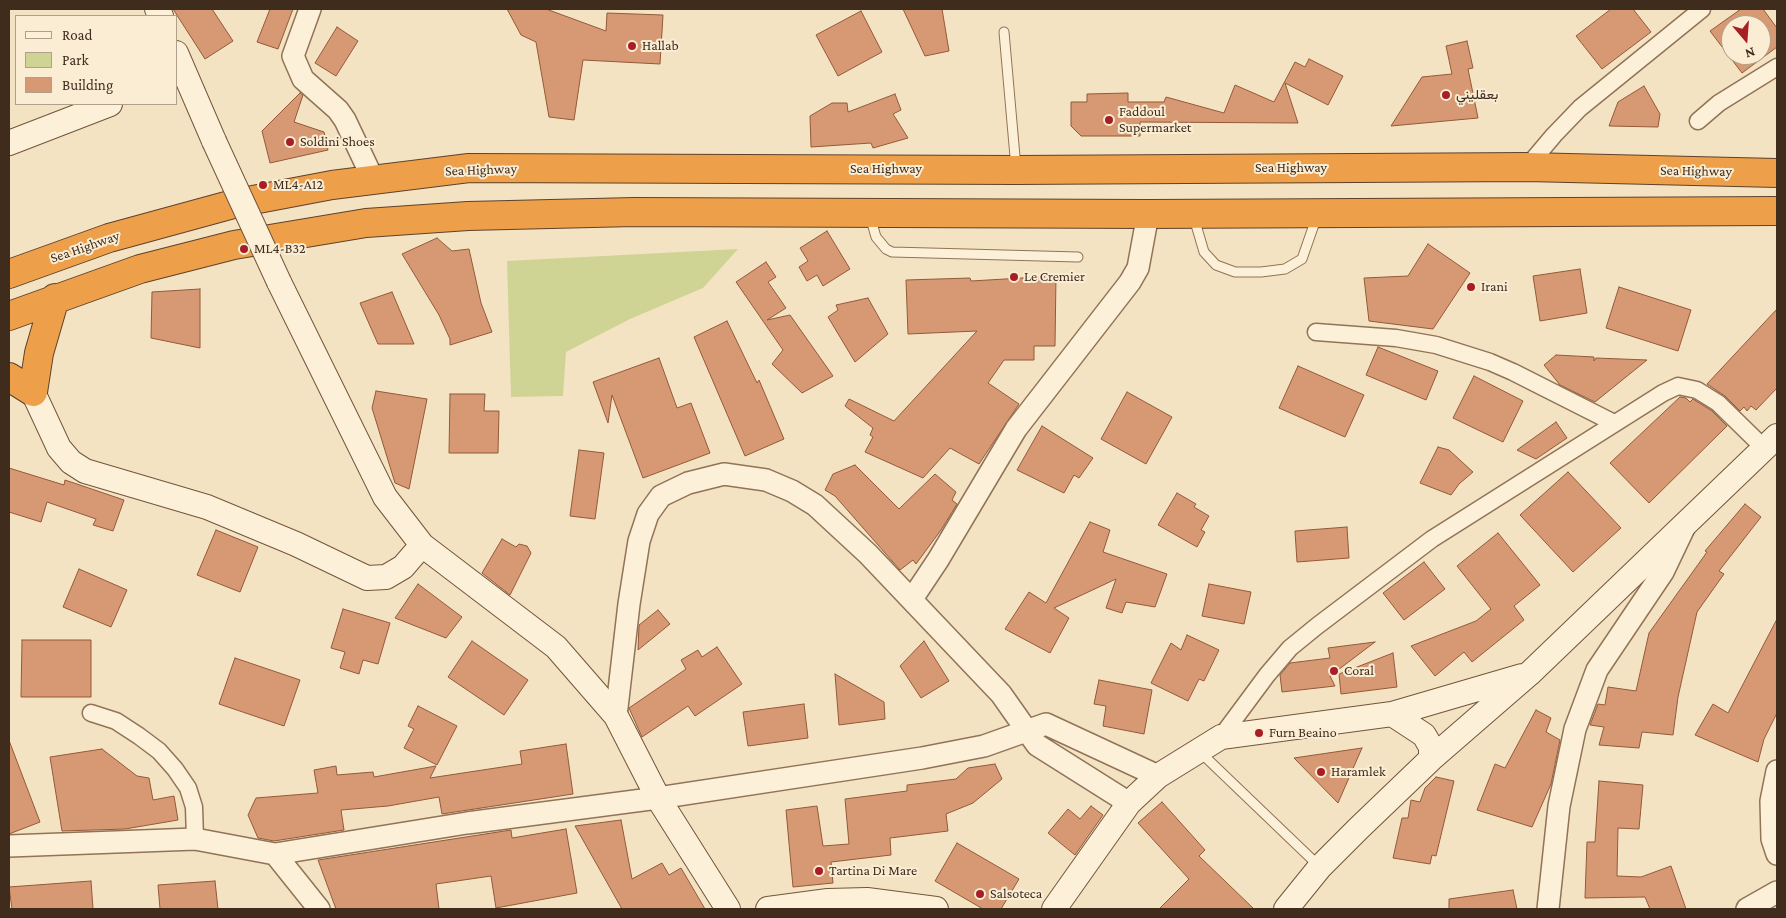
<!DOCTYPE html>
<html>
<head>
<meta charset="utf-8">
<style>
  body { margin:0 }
  #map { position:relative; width:1786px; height:918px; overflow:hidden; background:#f4e3c3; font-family:"Crimson Pro",serif }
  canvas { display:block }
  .frame { position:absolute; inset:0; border:10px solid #3f2c1d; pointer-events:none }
  .legend { position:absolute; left:15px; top:15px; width:162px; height:90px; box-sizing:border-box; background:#faedd4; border:1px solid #afa08b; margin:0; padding:6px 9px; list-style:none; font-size:15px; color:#3f2c1d }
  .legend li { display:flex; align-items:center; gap:10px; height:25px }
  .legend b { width:25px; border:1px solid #afa08b }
  .north { position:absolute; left:1721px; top:15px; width:50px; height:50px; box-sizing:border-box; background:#faedd4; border:1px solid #afa08b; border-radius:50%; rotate:162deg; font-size:14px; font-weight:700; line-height:20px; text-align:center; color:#3f2c1d }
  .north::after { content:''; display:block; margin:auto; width:18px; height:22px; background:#a81e25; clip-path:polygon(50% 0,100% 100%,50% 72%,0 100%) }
</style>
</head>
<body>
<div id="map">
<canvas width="1786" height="918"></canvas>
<div class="frame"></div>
<ul class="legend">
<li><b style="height:6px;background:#fdf0d8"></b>Road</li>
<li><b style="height:14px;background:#cfd495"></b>Park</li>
<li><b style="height:14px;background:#d79974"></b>Building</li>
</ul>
<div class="north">N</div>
</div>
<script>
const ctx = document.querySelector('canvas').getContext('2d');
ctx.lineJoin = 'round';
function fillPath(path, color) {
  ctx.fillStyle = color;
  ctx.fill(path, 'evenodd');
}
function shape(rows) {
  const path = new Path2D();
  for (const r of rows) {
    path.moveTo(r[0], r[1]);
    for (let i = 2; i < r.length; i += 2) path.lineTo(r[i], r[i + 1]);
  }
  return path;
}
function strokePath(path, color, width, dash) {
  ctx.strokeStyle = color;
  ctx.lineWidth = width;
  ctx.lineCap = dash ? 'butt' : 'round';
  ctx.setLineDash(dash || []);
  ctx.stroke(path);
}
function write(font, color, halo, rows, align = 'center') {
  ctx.font = font + ' "Crimson Pro",Vazirmatn,serif';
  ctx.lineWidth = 4;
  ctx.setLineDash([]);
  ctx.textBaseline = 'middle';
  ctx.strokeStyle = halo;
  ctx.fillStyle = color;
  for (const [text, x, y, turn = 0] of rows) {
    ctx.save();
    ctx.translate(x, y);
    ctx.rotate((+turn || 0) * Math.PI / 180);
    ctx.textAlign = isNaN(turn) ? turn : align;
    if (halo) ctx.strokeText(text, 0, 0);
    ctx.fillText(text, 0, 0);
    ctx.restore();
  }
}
const green = shape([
  [738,249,703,288,630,319,566,352,563,396,511,397,507,261]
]);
const building = shape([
  [173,9,212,9,233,41,205,59,173,9],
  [270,9,293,9,278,49,257,42,270,9],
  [507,9,546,9,606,31,607,13,663,15,660,64,583,60,574,120,549,117,536,42,521,35,507,9],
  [903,9,942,9,949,51,925,56,903,9],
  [1611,9,1633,9,1651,32,1602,69,1576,36,1611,9],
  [1741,9,1763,9,1777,28,1777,47,1742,73,1710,31,1741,9],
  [1731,25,1761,25,1761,55,1731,55,1731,25],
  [861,11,882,52,838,76,816,35,861,11],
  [337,27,358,41,336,76,315,63,337,27],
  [1467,41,1473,68,1468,69,1478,118,1391,126,1422,77,1452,74,1446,46,1467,41],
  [1309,59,1343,76,1328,105,1285,83,1298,123,1140,122,1140,136,1081,136,1071,126,1071,102,1087,102,1087,94,1128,93,1128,102,1164,102,1166,97,1224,113,1235,85,1274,102,1295,62,1305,67,1309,59],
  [1644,86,1660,114,1658,127,1609,126,1618,102,1644,86],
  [300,93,303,95,294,122,324,132,328,150,270,163,262,131,300,93],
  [895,94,901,110,893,114,908,138,873,148,871,143,811,147,810,116,832,103,847,103,848,112,895,94],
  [827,231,850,269,823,286,817,275,807,281,799,267,808,261,800,248,827,231],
  [437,238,452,251,469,249,481,303,492,332,450,345,450,339,439,315,402,254,437,238],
  [1428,244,1470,273,1433,329,1369,321,1364,278,1408,276,1428,244],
  [766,262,776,277,768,282,786,308,767,320,790,315,833,376,802,393,772,364,783,350,736,282,766,262],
  [1580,269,1587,313,1540,321,1533,276,1580,269],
  [1056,276,1055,346,1034,346,1034,360,1004,360,988,383,1019,404,979,464,950,448,923,478,865,452,873,437,870,435,873,428,845,406,849,399,894,421,977,331,908,334,906,280,970,278,971,281,1056,276],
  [1619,287,1691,310,1678,351,1606,328,1619,287],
  [200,289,200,348,151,338,152,292,200,289],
  [392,292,414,344,378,344,360,303,392,292],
  [868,298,888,334,855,362,828,317,838,310,836,305,868,298],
  [1777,309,1777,388,1756,410,1751,406,1747,411,1744,407,1740,411,1725,396,1707,384,1777,309],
  [727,321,757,383,759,380,784,439,745,456,694,337,727,321],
  [1378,347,1438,371,1426,400,1366,375,1378,347],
  [1556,355,1594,357,1594,361,1596,358,1647,360,1595,402,1560,385,1544,365,1556,355],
  [659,358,677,408,691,403,710,453,643,478,612,395,608,423,593,382,659,358],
  [1298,366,1364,395,1345,437,1279,408,1298,366],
  [1474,376,1523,401,1503,442,1453,418,1474,376],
  [376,391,427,399,409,489,395,483,372,408,376,391],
  [1127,392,1172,417,1146,464,1101,439,1127,392],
  [450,394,485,394,484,411,499,411,498,453,449,453,450,394],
  [1680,397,1686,398,1690,402,1693,399,1712,411,1727,426,1649,503,1610,463,1680,397],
  [1556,422,1567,438,1536,459,1517,450,1556,422],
  [1042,426,1093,458,1079,478,1074,475,1064,493,1017,470,1042,426],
  [1438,447,1449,450,1473,472,1459,484,1451,495,1420,483,1438,447],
  [579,450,604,453,595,519,570,516,579,450],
  [855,465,899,509,935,474,956,492,952,500,957,504,941,530,916,564,913,560,900,570,835,496,825,490,833,474,855,465],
  [9,468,64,485,65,480,124,500,113,531,93,525,96,519,47,502,41,522,9,512,9,468],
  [1568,472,1621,528,1573,572,1520,515,1568,472],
  [1177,493,1196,504,1194,507,1209,516,1201,530,1205,532,1197,547,1158,525,1177,493],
  [1745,504,1761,517,1719,571,1724,574,1697,612,1678,697,1673,735,1642,732,1639,748,1599,745,1604,727,1590,725,1598,704,1605,705,1608,687,1636,691,1649,633,1707,552,1705,551,1745,504],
  [1090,522,1110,530,1103,552,1167,574,1155,607,1126,602,1122,613,1106,608,1116,579,1054,608,1069,618,1050,653,1005,629,1029,592,1046,603,1090,522],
  [1347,527,1349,558,1297,562,1295,531,1347,527],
  [216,530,258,547,240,592,197,575,216,530],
  [1498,533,1540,585,1514,606,1524,620,1472,662,1464,652,1435,676,1411,646,1476,621,1491,609,1457,566,1498,533],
  [502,539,516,547,519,544,527,546,531,553,510,595,482,573,502,539],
  [1424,562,1445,589,1404,620,1383,593,1424,562],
  [79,569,127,590,111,627,63,607,79,569],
  [418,584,462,617,446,638,395,618,418,584],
  [1209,584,1251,592,1244,624,1202,616,1209,584],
  [343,609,390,623,378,664,363,660,359,674,340,668,345,652,331,648,343,609],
  [658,610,670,624,638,650,639,625,658,610],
  [1777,619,1777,713,1764,739,1758,762,1695,735,1713,704,1728,713,1777,619],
  [1187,635,1219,650,1204,681,1199,679,1188,701,1151,683,1171,643,1181,650,1187,635],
  [22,640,91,640,91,697,21,697,22,640],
  [472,641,528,680,504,715,448,677,472,641],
  [924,641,949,681,921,698,900,666,924,641],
  [1375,642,1330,676,1335,686,1282,692,1280,675,1290,663,1330,658,1328,648,1375,642],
  [717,647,742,684,695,716,688,706,642,737,629,708,686,669,681,660,698,650,702,657,717,647],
  [1393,653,1397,687,1341,694,1339,674,1393,653],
  [235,658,300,680,284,726,219,704,235,658],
  [835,674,884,702,885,719,839,725,835,674],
  [1099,680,1152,690,1144,734,1103,726,1106,706,1094,704,1099,680],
  [804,704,808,738,748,746,743,712,804,704],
  [418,706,457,726,437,765,404,748,414,729,408,726,418,706],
  [1536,710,1551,718,1546,732,1560,740,1551,784,1532,827,1477,810,1495,764,1505,768,1536,710],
  [10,743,40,822,9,834,9,744,10,743],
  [566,744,573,794,442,814,439,797,388,806,341,810,344,830,274,841,258,838,248,815,256,798,318,793,314,770,336,766,337,775,373,772,374,777,436,766,430,778,522,764,520,751,566,744],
  [1362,748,1338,803,1294,758,1362,748],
  [102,749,137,776,149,778,153,800,174,796,178,820,125,829,62,831,50,757,102,749],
  [995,764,1002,779,973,803,946,814,948,831,890,838,891,855,831,862,833,883,793,887,786,810,817,806,823,846,849,844,845,799,907,791,907,785,956,779,968,768,995,764],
  [1436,777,1454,781,1436,856,1432,855,1430,864,1393,858,1402,818,1408,818,1411,800,1420,802,1425,788,1436,777],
  [1599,781,1643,785,1639,829,1618,828,1617,876,1641,877,1671,866,1686,909,1650,909,1645,897,1585,898,1587,842,1595,842,1599,781],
  [1162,802,1205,850,1199,856,1254,909,1159,909,1189,879,1138,823,1162,802],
  [1091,806,1103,815,1075,855,1048,833,1068,809,1080,819,1091,806],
  [621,820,632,879,662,863,669,875,681,868,705,909,622,909,575,826,621,820],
  [566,829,577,893,496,908,491,876,436,884,439,909,336,909,318,860,511,830,512,838,566,829],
  [957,843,1019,879,1001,909,983,909,935,881,957,843],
  [91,881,93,909,12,909,9,887,91,881],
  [215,881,218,909,160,909,158,885,215,881],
  [1513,890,1517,909,1449,909,1449,899,1513,890]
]);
const service = shape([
  [1004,32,1016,168],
  [870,216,876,237,886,249,892,252,1078,257],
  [1194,218,1204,252,1216,265,1235,272,1261,272,1285,269,1302,259,1317,216],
  [1199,751,1320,867]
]);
const minor = shape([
  [1698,121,1719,103,1777,67],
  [1527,167,1554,135,1580,108,1702,9],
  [1316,332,1396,338,1436,345,1490,362,1513,372,1614,423],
  [91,713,116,721,139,736,159,751,175,769,188,788,194,807,195,839],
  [1221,737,1267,675,1290,648,1317,626,1432,539,1663,393,1678,386,1697,390,1718,403,1765,449]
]);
const tertiary = shape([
  [310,9,293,56,303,79,338,110,345,120,373,179],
  [912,599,938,560,1016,429,1130,282,1138,268,1148,214],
  [616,716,629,604,639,541,648,514,661,496,688,483,724,474,766,480,792,491,815,505,868,554,1001,694,1037,745,1129,803],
  [1777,771,1771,801,1772,839,1777,854],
  [9,846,195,839,275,854,467,823,658,798,922,758,984,746,1046,724,1158,776],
  [275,854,319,909],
  [1548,909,1559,806,1575,729,1597,670,1663,572,1684,528],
  [1747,909,1777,892]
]);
const secondary = shape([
  [157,9,161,16],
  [176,53,214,141],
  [9,143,110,104],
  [279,282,385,497,422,545,556,647,616,716,658,798,728,909],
  [33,392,59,448,71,462,85,471,207,507,296,544,367,578,386,577,403,567,422,545],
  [1392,714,1424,735,1431,747,1431,759],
  [768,909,828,901,867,900,936,909],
  [1054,909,1129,803,1158,776,1221,737,1392,714,1522,676],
  [1286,909,1320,867,1359,828,1431,759,1529,674,1777,436]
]);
const motorway = shape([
  [9,274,109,238,237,203,332,185,469,168,1016,170,1527,167,1777,173],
  [9,316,140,269,234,245,366,223,468,216,634,212,1148,214,1777,211],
  [9,377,33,392,39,353,55,298]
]);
const secondaryBridge = shape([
  [214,141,279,282]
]);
const markers = [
  [632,46,5,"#a81e25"],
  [1446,95,5,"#a81e25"],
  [1109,120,5,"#a81e25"],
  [290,142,5,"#a81e25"],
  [263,185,5,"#a81e25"],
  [244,249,5,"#a81e25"],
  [1014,277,5,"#a81e25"],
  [1471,287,5,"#a81e25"],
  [1334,671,5,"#a81e25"],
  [1259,733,5,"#a81e25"],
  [1321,772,5,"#a81e25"],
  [819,871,5,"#a81e25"],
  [980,894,5,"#a81e25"]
];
const poiNames = [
  ["Hallab",642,46],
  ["بعقليني",1456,95],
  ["Faddoul",1119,112],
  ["Supermarket",1119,128],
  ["Soldini Shoes",300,142],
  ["ML4-A12",273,185],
  ["ML4-B32",254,249],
  ["Le Cremier",1024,277],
  ["Irani",1481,287],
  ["Coral",1344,671],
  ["Furn Beaino",1269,733],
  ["Haramlek",1331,772],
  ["Tartina Di Mare",829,871],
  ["Salsoteca",990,894]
];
const streetNames = [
  ["Sea Highway",1291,168],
  ["Sea Highway",886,169],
  ["Sea Highway",481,170,-2],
  ["Sea Highway",1696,171,1],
  ["Sea Highway",85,247,-19]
];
fillPath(green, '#cfd495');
fillPath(building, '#d79974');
strokePath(building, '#935939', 1);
strokePath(service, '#917357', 11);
strokePath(minor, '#917357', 19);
strokePath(tertiary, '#917357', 24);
strokePath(secondary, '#73543a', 26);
strokePath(motorway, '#5e412b', 30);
strokePath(service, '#fdf0d8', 9);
strokePath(minor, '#fdf0d8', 16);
strokePath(tertiary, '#fdf0d8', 21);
strokePath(secondary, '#fdf0d8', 24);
strokePath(motorway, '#ed9f49', 28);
strokePath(secondaryBridge, '#73543a', 26, []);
strokePath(secondaryBridge, '#fdf0d8', 24);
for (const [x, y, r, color] of markers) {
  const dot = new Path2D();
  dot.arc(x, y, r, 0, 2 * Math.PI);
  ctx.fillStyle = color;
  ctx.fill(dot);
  strokePath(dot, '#faedd4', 2);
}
write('14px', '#3f2c1d', '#faedd4', poiNames, 'left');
write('14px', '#3f2c1d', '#faedd4', streetNames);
</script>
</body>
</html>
